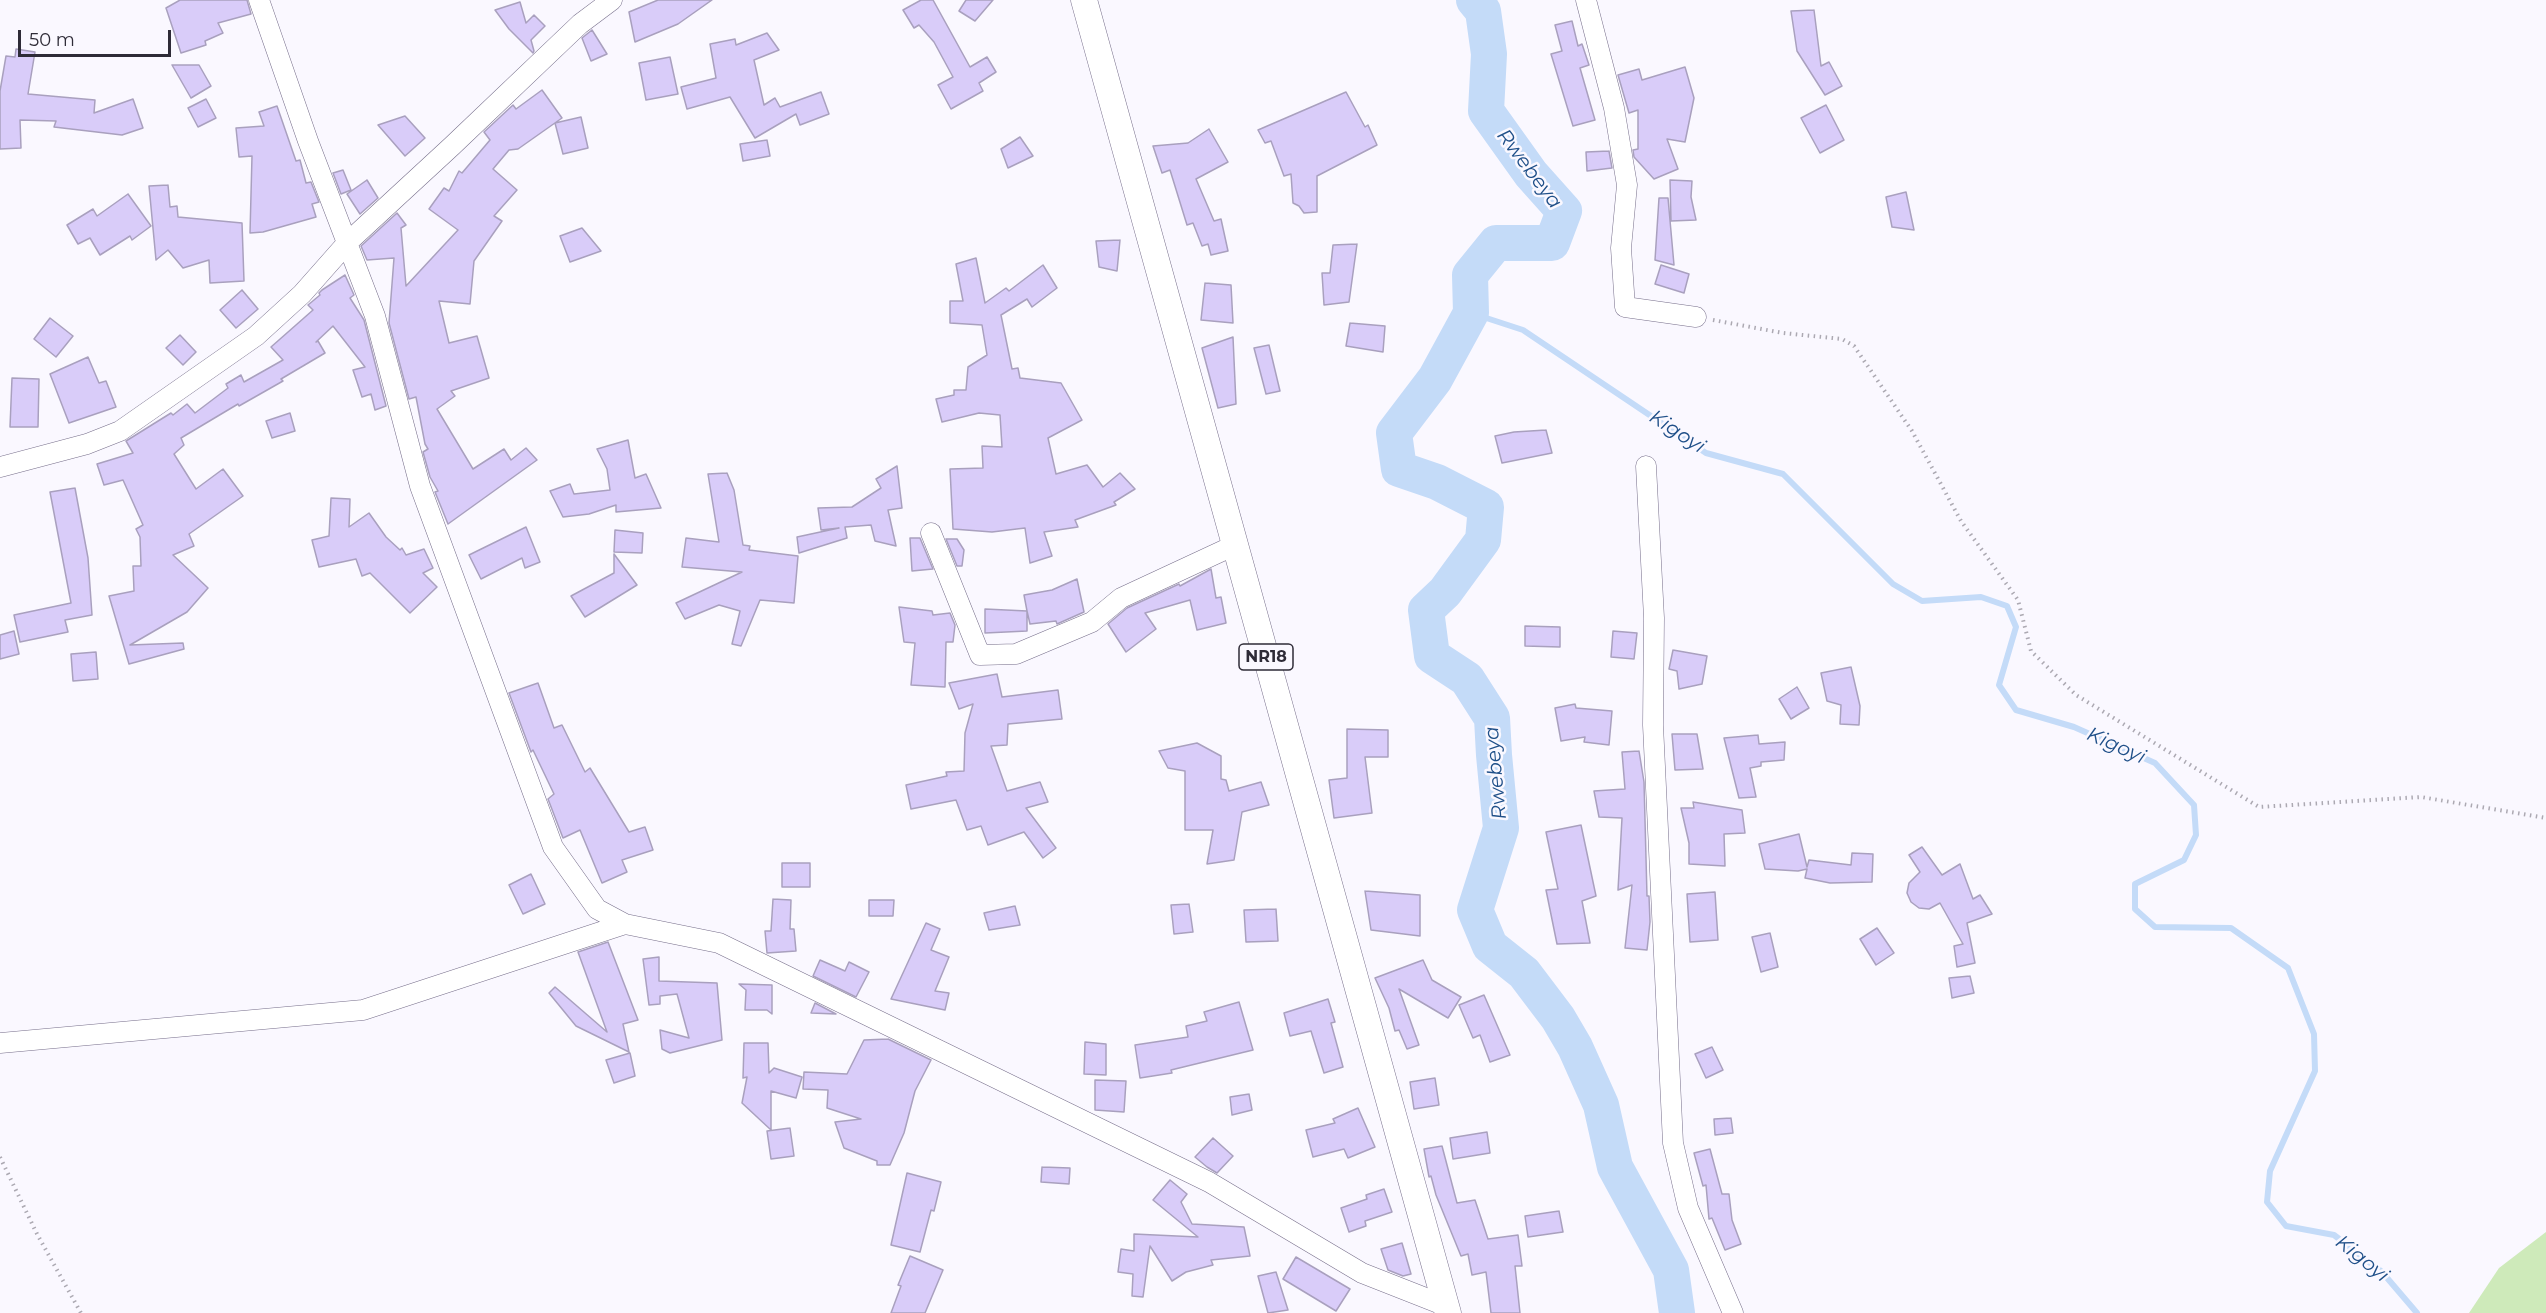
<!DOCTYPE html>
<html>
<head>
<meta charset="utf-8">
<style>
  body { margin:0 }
  #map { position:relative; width:2546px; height:1313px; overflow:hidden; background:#faf8ff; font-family:Montserrat,sans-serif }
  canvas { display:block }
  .scale { position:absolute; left:18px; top:30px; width:153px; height:27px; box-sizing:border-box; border:3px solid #2e2b37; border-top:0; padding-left:8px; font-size:18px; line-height:21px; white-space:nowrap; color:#2e2b37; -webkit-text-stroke:4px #faf8ff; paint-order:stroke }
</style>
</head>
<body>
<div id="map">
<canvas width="2546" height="1313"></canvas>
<div class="scale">50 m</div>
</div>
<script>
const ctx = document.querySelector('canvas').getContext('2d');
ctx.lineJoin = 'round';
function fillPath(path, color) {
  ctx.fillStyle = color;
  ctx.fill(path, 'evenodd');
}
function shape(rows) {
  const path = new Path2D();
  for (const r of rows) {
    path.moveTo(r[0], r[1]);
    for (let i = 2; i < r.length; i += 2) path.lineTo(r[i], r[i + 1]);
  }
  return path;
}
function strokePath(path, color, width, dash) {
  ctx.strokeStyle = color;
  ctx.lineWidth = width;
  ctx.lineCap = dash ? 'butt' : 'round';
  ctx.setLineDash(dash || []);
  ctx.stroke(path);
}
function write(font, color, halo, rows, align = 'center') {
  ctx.font = font + ' Montserrat,sans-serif';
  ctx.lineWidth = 5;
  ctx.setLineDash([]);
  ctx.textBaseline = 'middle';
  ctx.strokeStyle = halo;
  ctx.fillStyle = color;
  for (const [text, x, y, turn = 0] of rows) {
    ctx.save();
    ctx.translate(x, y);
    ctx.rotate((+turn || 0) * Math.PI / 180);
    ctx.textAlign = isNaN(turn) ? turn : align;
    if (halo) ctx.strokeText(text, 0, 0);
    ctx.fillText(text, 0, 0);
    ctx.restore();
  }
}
const green = shape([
  [2546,1232,2546,1313,2469,1313,2499,1268]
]);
const stream = shape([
  [1471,313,1523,330,1706,453,1783,474,1893,584,1922,601,1981,597,2007,606,2016,627,1999,685,2016,710,2074,727,2155,763,2194,805,2196,835,2184,860,2135,884,2135,909,2155,927,2231,928,2288,968,2314,1034,2315,1071,2270,1171,2267,1202,2286,1226,2334,1235,2382,1272,2417,1313]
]);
const river = shape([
  [1474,0,1483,11,1489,54,1486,111,1531,174,1564,211,1552,243,1496,243,1470,275,1471,313,1435,379,1394,433,1399,469,1437,482,1486,507,1483,540,1445,592,1426,610,1432,656,1467,679,1492,718,1494,755,1501,828,1475,910,1490,946,1524,973,1558,1018,1575,1047,1601,1105,1615,1167,1671,1270,1677,1313]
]);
const building = shape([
  [180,0,247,0,251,14,218,23,223,33,205,41,206,45,181,53,166,8,180,0],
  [658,0,712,0,678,24,635,42,629,12,658,0],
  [921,0,933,0,970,67,987,57,996,72,979,83,983,91,951,109,938,85,953,77,934,42,919,25,914,28,903,10,921,0],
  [966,0,993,0,975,21,959,11,966,0],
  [520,2,526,23,534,15,545,26,531,40,534,51,533,53,509,29,495,10,520,2],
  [1814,10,1821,66,1829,62,1842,86,1825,95,1797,51,1791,11,1814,10],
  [1572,21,1578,46,1582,44,1589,65,1580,68,1595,120,1573,126,1551,54,1562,51,1555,25,1572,21],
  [592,30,607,54,591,61,582,38,592,30],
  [767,33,779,50,754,60,764,105,775,98,780,107,821,92,829,114,800,125,796,114,755,138,730,97,687,109,681,87,716,78,710,44,735,39,736,45,767,33],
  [16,49,35,52,28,94,95,100,94,113,133,99,143,128,122,135,54,127,56,121,20,120,21,148,0,149,0,91,6,56,15,57,16,49],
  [670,57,678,94,646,100,639,63,670,57],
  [172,65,199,65,211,86,191,98,172,65],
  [1685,67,1694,98,1685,142,1667,139,1678,169,1654,179,1634,157,1633,150,1638,149,1638,110,1629,113,1618,75,1639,69,1642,80,1685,67],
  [542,90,562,118,518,149,509,150,493,169,517,190,494,216,502,221,474,261,470,304,439,301,449,343,477,336,489,378,451,391,455,396,437,409,473,469,504,449,511,460,526,448,537,460,448,524,435,492,438,491,430,477,423,452,428,449,425,444,416,397,409,399,389,323,394,258,367,260,361,246,397,213,406,225,401,228,406,286,458,230,429,209,444,188,449,191,459,171,462,173,490,140,484,132,513,105,516,109,542,90],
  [1346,92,1365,127,1368,125,1377,145,1317,176,1317,212,1304,213,1299,206,1293,203,1291,174,1284,176,1271,141,1265,143,1258,130,1346,92],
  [206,99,216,118,198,127,188,108,206,99],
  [1826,105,1844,140,1820,153,1801,118,1826,105],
  [277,106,296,161,300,160,306,183,311,182,319,202,312,204,316,217,263,232,250,233,252,156,239,157,236,128,264,126,259,112,277,106],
  [405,116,425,138,405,156,378,125,405,116],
  [581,117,588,148,563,154,555,123,581,117],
  [1209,129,1228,162,1196,179,1214,221,1221,219,1228,251,1211,255,1208,244,1202,246,1193,223,1187,225,1170,170,1162,173,1153,146,1188,143,1209,129],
  [1020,137,1033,156,1008,168,1001,149,1020,137],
  [767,140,770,156,743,161,740,144,767,140],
  [1609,151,1612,168,1587,171,1586,152,1609,151],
  [343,170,351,190,341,194,333,173,343,170],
  [367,180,378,198,360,214,347,194,367,180],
  [1670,180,1692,181,1691,197,1696,220,1671,221,1670,180],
  [168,185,170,207,177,206,178,217,242,223,244,281,210,283,209,260,183,268,168,250,156,260,149,186,168,185],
  [1906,192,1914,230,1892,227,1886,197,1906,192],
  [128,194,151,226,132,240,130,236,100,255,90,238,78,244,67,225,93,209,97,216,128,194],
  [1659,198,1668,198,1674,265,1655,260,1659,198],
  [582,228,601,251,570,262,560,236,582,228],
  [1120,240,1117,271,1099,267,1096,241,1120,240],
  [1357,244,1349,302,1324,305,1322,273,1330,273,1333,245,1357,244],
  [976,258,985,303,1006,288,1009,291,1043,265,1057,288,1032,307,1027,299,1001,315,1012,369,1018,368,1020,378,1061,383,1082,420,1048,438,1056,474,1087,465,1103,487,1120,473,1135,489,1114,502,1116,505,1075,520,1078,527,1044,532,1052,556,1030,563,1025,528,992,532,953,529,950,469,983,468,982,446,1002,447,1000,415,979,413,942,422,936,399,954,395,954,390,966,390,968,367,987,355,982,325,950,323,950,301,963,301,956,264,976,258],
  [1661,265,1689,274,1684,293,1655,284,1661,265],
  [345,275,354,295,350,298,364,320,386,406,375,410,371,394,362,397,353,370,365,367,333,326,316,342,318,341,325,353,281,379,283,381,239,406,238,404,181,438,184,445,174,454,196,489,223,469,243,496,189,534,194,546,173,555,208,588,187,612,130,645,183,643,184,649,129,664,109,596,134,591,133,566,141,566,140,537,136,529,143,525,123,480,104,485,97,464,133,453,126,441,171,413,173,415,187,404,195,413,228,388,226,384,241,375,244,382,283,360,271,347,313,310,308,305,320,295,319,293,322,290,345,275],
  [1205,283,1231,285,1233,323,1201,320,1205,283],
  [242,290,258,309,236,328,220,310,242,290],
  [50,318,73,336,56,357,34,339,50,318],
  [1350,323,1385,326,1383,352,1346,346,1350,323],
  [180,335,196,352,183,365,166,348,180,335],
  [1233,337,1236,404,1218,408,1202,348,1233,337],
  [1269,345,1280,391,1266,394,1254,348,1269,345],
  [88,357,99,383,106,381,116,407,69,423,50,374,88,357],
  [12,378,39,379,38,427,10,427,12,378],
  [290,413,295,431,272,438,266,421,290,413],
  [1546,430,1552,453,1502,463,1495,436,1514,432,1546,430],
  [628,440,635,478,646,474,661,508,616,512,616,505,589,514,563,517,550,491,570,484,574,494,610,490,607,469,597,449,628,440],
  [897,466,902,508,888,510,896,546,875,541,871,525,845,527,847,538,799,553,797,537,839,528,821,530,818,508,852,507,881,488,876,479,897,466],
  [727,473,734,490,743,545,750,546,749,550,798,556,794,603,760,600,741,646,732,644,740,611,719,605,685,619,676,603,742,572,682,567,686,538,719,542,708,474,727,473],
  [75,488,88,558,92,615,65,620,68,632,20,642,14,615,71,603,50,492,75,488],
  [331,498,350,499,349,527,369,513,386,537,400,550,402,548,406,555,424,549,433,568,423,573,437,587,410,613,370,573,362,576,356,559,319,567,312,540,329,536,331,498],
  [526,527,540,562,525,568,522,558,481,579,469,555,526,527],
  [615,530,643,533,642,553,614,552,615,530],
  [910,538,920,538,933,569,912,571,910,538],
  [946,539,957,539,964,550,962,566,957,566,946,539],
  [614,554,637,585,585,617,571,596,614,573,614,554],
  [1211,569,1216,598,1221,597,1226,623,1197,630,1190,600,1145,613,1156,629,1126,652,1108,624,1127,608,1179,584,1180,586,1211,569],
  [1077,579,1084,612,1057,624,1056,621,1030,624,1027,611,1027,631,985,633,985,609,1027,611,1024,595,1052,590,1077,579],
  [899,607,932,611,933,615,950,613,955,625,953,642,946,642,945,687,911,685,915,643,904,642,899,607],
  [1525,626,1560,627,1560,647,1525,646,1525,626],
  [14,631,19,654,0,659,0,635,14,631],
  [1613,631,1637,633,1634,659,1611,657,1613,631],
  [1673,650,1707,656,1702,684,1679,689,1677,671,1669,669,1673,650],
  [96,652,98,679,73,681,71,654,96,652],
  [1851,667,1860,706,1859,725,1840,724,1841,705,1827,701,1821,673,1851,667],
  [997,674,1002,697,1058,690,1062,719,1008,724,1007,745,991,746,1007,791,1040,782,1048,802,1026,808,1056,848,1043,858,1024,832,988,845,981,826,967,830,956,800,911,809,906,785,947,776,946,772,964,771,965,733,973,704,959,709,949,683,997,674],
  [538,683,554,728,562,725,585,772,590,768,629,832,645,827,653,850,622,860,627,872,602,883,580,830,563,838,548,799,554,794,533,750,531,752,509,693,538,683],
  [1797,687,1809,708,1791,719,1779,699,1797,687],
  [1575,704,1576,708,1612,711,1609,745,1584,742,1585,737,1561,741,1555,708,1575,704],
  [1347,729,1388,730,1388,757,1365,757,1372,813,1334,818,1329,780,1347,778,1347,729],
  [1672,734,1697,734,1703,769,1675,770,1672,734],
  [1758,735,1759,744,1785,742,1784,760,1761,762,1761,766,1750,768,1756,797,1739,798,1724,738,1758,735],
  [1197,743,1221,756,1221,779,1226,780,1229,791,1261,782,1269,805,1242,812,1234,860,1207,864,1213,830,1185,830,1185,771,1168,768,1159,751,1197,743],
  [1639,751,1644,782,1647,896,1649,896,1650,922,1647,950,1625,948,1632,885,1618,890,1622,818,1599,817,1594,791,1625,789,1622,752,1639,751],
  [1693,802,1742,810,1745,833,1724,834,1725,866,1689,864,1689,843,1681,808,1694,808,1693,802],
  [1581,825,1596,896,1582,901,1590,943,1557,944,1546,890,1558,889,1546,832,1581,825],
  [1799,834,1807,867,1809,860,1851,865,1852,853,1873,854,1872,882,1830,883,1805,878,1807,869,1798,871,1765,869,1759,844,1799,834],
  [1922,847,1942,875,1960,864,1973,899,1980,895,1992,914,1967,923,1975,963,1957,967,1954,946,1963,944,1940,903,1929,909,1919,908,1911,902,1907,893,1909,883,1920,872,1909,855,1922,847],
  [782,863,810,863,810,887,782,887,782,863],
  [531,874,545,904,523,914,509,885,531,874],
  [1365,891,1420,895,1420,936,1371,930,1365,891],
  [1715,892,1718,940,1690,942,1687,894,1715,892],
  [773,899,791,900,790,929,794,929,796,951,767,953,765,931,771,931,773,899],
  [869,900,894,900,893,916,869,916,869,900],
  [1189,904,1193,932,1174,934,1171,905,1189,904],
  [1015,906,1020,925,989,930,984,913,1015,906],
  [1276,909,1278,941,1246,942,1244,910,1276,909],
  [926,923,940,929,931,950,949,957,935,991,949,993,945,1010,891,999,926,923],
  [1877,928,1894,953,1876,965,1860,939,1877,928],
  [1770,933,1778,967,1761,972,1752,937,1770,933],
  [608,942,638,1020,623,1024,629,1052,576,1026,549,993,555,987,607,1032,578,952,608,942],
  [659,957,659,981,717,983,722,1040,670,1053,662,1049,660,1030,689,1038,677,994,660,996,660,1004,649,1005,643,959,659,957],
  [820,960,845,971,849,962,869,972,856,997,813,976,820,960],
  [1423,960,1432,980,1461,997,1448,1018,1399,989,1419,1045,1407,1049,1399,1030,1395,1031,1389,1008,1375,978,1423,960],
  [1970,976,1974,993,1952,998,1949,978,1970,976],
  [739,984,772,985,772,1014,767,1010,745,1010,746,990,739,984],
  [1484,995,1510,1055,1490,1062,1480,1035,1473,1038,1459,1005,1484,995],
  [1328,999,1335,1022,1331,1023,1343,1067,1324,1073,1311,1031,1290,1036,1284,1013,1328,999],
  [1239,1002,1253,1050,1171,1070,1172,1073,1140,1078,1135,1045,1188,1037,1186,1026,1207,1021,1204,1012,1239,1002],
  [815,1003,836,1014,811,1013,815,1003],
  [888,1039,931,1060,915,1091,904,1133,890,1165,877,1165,877,1161,844,1148,835,1122,861,1119,827,1108,828,1090,803,1089,804,1072,847,1074,864,1040,888,1039],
  [1085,1042,1106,1044,1106,1075,1084,1074,1085,1042],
  [744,1043,768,1043,769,1073,774,1068,802,1077,796,1098,771,1091,771,1130,742,1103,747,1077,743,1078,744,1043],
  [1712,1047,1723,1070,1706,1078,1695,1054,1712,1047],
  [630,1053,635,1076,614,1083,606,1060,630,1053],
  [1435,1078,1439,1105,1414,1109,1410,1082,1435,1078],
  [1095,1080,1126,1081,1124,1112,1095,1110,1095,1080],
  [1249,1094,1252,1110,1232,1115,1230,1097,1249,1094],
  [1358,1108,1375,1147,1348,1158,1344,1149,1313,1157,1306,1130,1335,1123,1333,1119,1358,1108],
  [1731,1118,1733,1133,1715,1135,1714,1119,1731,1118],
  [790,1128,794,1156,771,1159,767,1131,790,1128],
  [1487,1132,1490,1153,1453,1159,1450,1138,1487,1132],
  [1213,1138,1233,1156,1217,1173,1207,1167,1195,1157,1213,1138],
  [1442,1146,1457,1203,1475,1200,1488,1239,1518,1235,1522,1266,1515,1266,1520,1313,1491,1313,1486,1272,1472,1275,1468,1254,1461,1256,1436,1195,1431,1176,1429,1177,1424,1149,1442,1146],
  [1710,1149,1722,1194,1729,1194,1732,1220,1741,1244,1725,1250,1712,1218,1709,1219,1706,1185,1703,1186,1694,1153,1710,1149],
  [1042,1167,1070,1168,1069,1184,1041,1182,1042,1167],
  [907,1173,941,1182,934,1211,931,1210,920,1252,891,1245,907,1173],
  [1170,1180,1187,1194,1181,1202,1192,1224,1244,1227,1250,1256,1211,1260,1213,1265,1186,1272,1172,1281,1150,1246,1143,1297,1132,1296,1133,1274,1118,1272,1121,1249,1134,1251,1134,1234,1198,1237,1153,1200,1170,1180],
  [1384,1189,1392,1212,1365,1221,1366,1226,1349,1232,1341,1208,1367,1199,1366,1195,1384,1189],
  [1559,1211,1563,1232,1528,1237,1525,1216,1559,1211],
  [1402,1243,1411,1274,1403,1276,1388,1270,1381,1249,1402,1243],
  [910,1256,943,1270,925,1313,891,1313,901,1286,898,1285,910,1256],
  [1296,1257,1350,1289,1336,1311,1283,1279,1296,1257],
  [1276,1272,1288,1310,1268,1313,1258,1276,1276,1272]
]);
const path = shape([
  [1713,320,1783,333,1842,339,1854,346,1912,431,1961,521,2018,600,2031,651,2076,695,2259,807,2421,797,2546,818],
  [0,1157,37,1234,81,1313]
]);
const minor = shape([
  [259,0,308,141,375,316,420,486,553,847,597,909,625,924,719,943,1209,1182,1362,1273,1446,1306],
  [1586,0,1614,108,1627,185,1621,248,1625,307,1696,317],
  [1646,466,1654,618,1653,725,1673,1143,1688,1208,1733,1313],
  [0,467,87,444,120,431,256,336,302,294,348,242,452,146,580,24,612,0],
  [931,533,980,655,1016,654,1092,622,1121,598,1235,545],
  [0,1043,363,1010,625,924]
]);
const major = shape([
  [1084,0,1448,1313]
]);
const shields = [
  [1266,657,54]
];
const shieldNames = [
  ["NR18",1266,657]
];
const waterNames = [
  ["Rwebeya",1529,169,53],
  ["Kigoyi",1677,432,33],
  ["Kigoyi",2116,746,24],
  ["Rwebeya",1496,773,-95],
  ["Kigoyi",2362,1259,39]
];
fillPath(green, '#ceeaba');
strokePath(stream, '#c4dbf8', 6);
strokePath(river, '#c4dbf8', 36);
fillPath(building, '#d9ccf9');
strokePath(building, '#a9a0be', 1.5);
strokePath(minor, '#766e8a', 21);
strokePath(major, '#766e8a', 27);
strokePath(path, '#aca9b2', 4, [1.5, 4.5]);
strokePath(minor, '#fff', 20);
strokePath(major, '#fff', 26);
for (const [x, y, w] of shields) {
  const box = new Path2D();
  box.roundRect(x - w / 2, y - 13, w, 26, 4.5);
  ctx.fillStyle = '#faf8ff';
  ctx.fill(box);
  strokePath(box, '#2e2b37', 1.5);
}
write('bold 16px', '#2e2b37', null, shieldNames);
write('italic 20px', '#205089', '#faf8ff', waterNames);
</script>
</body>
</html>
